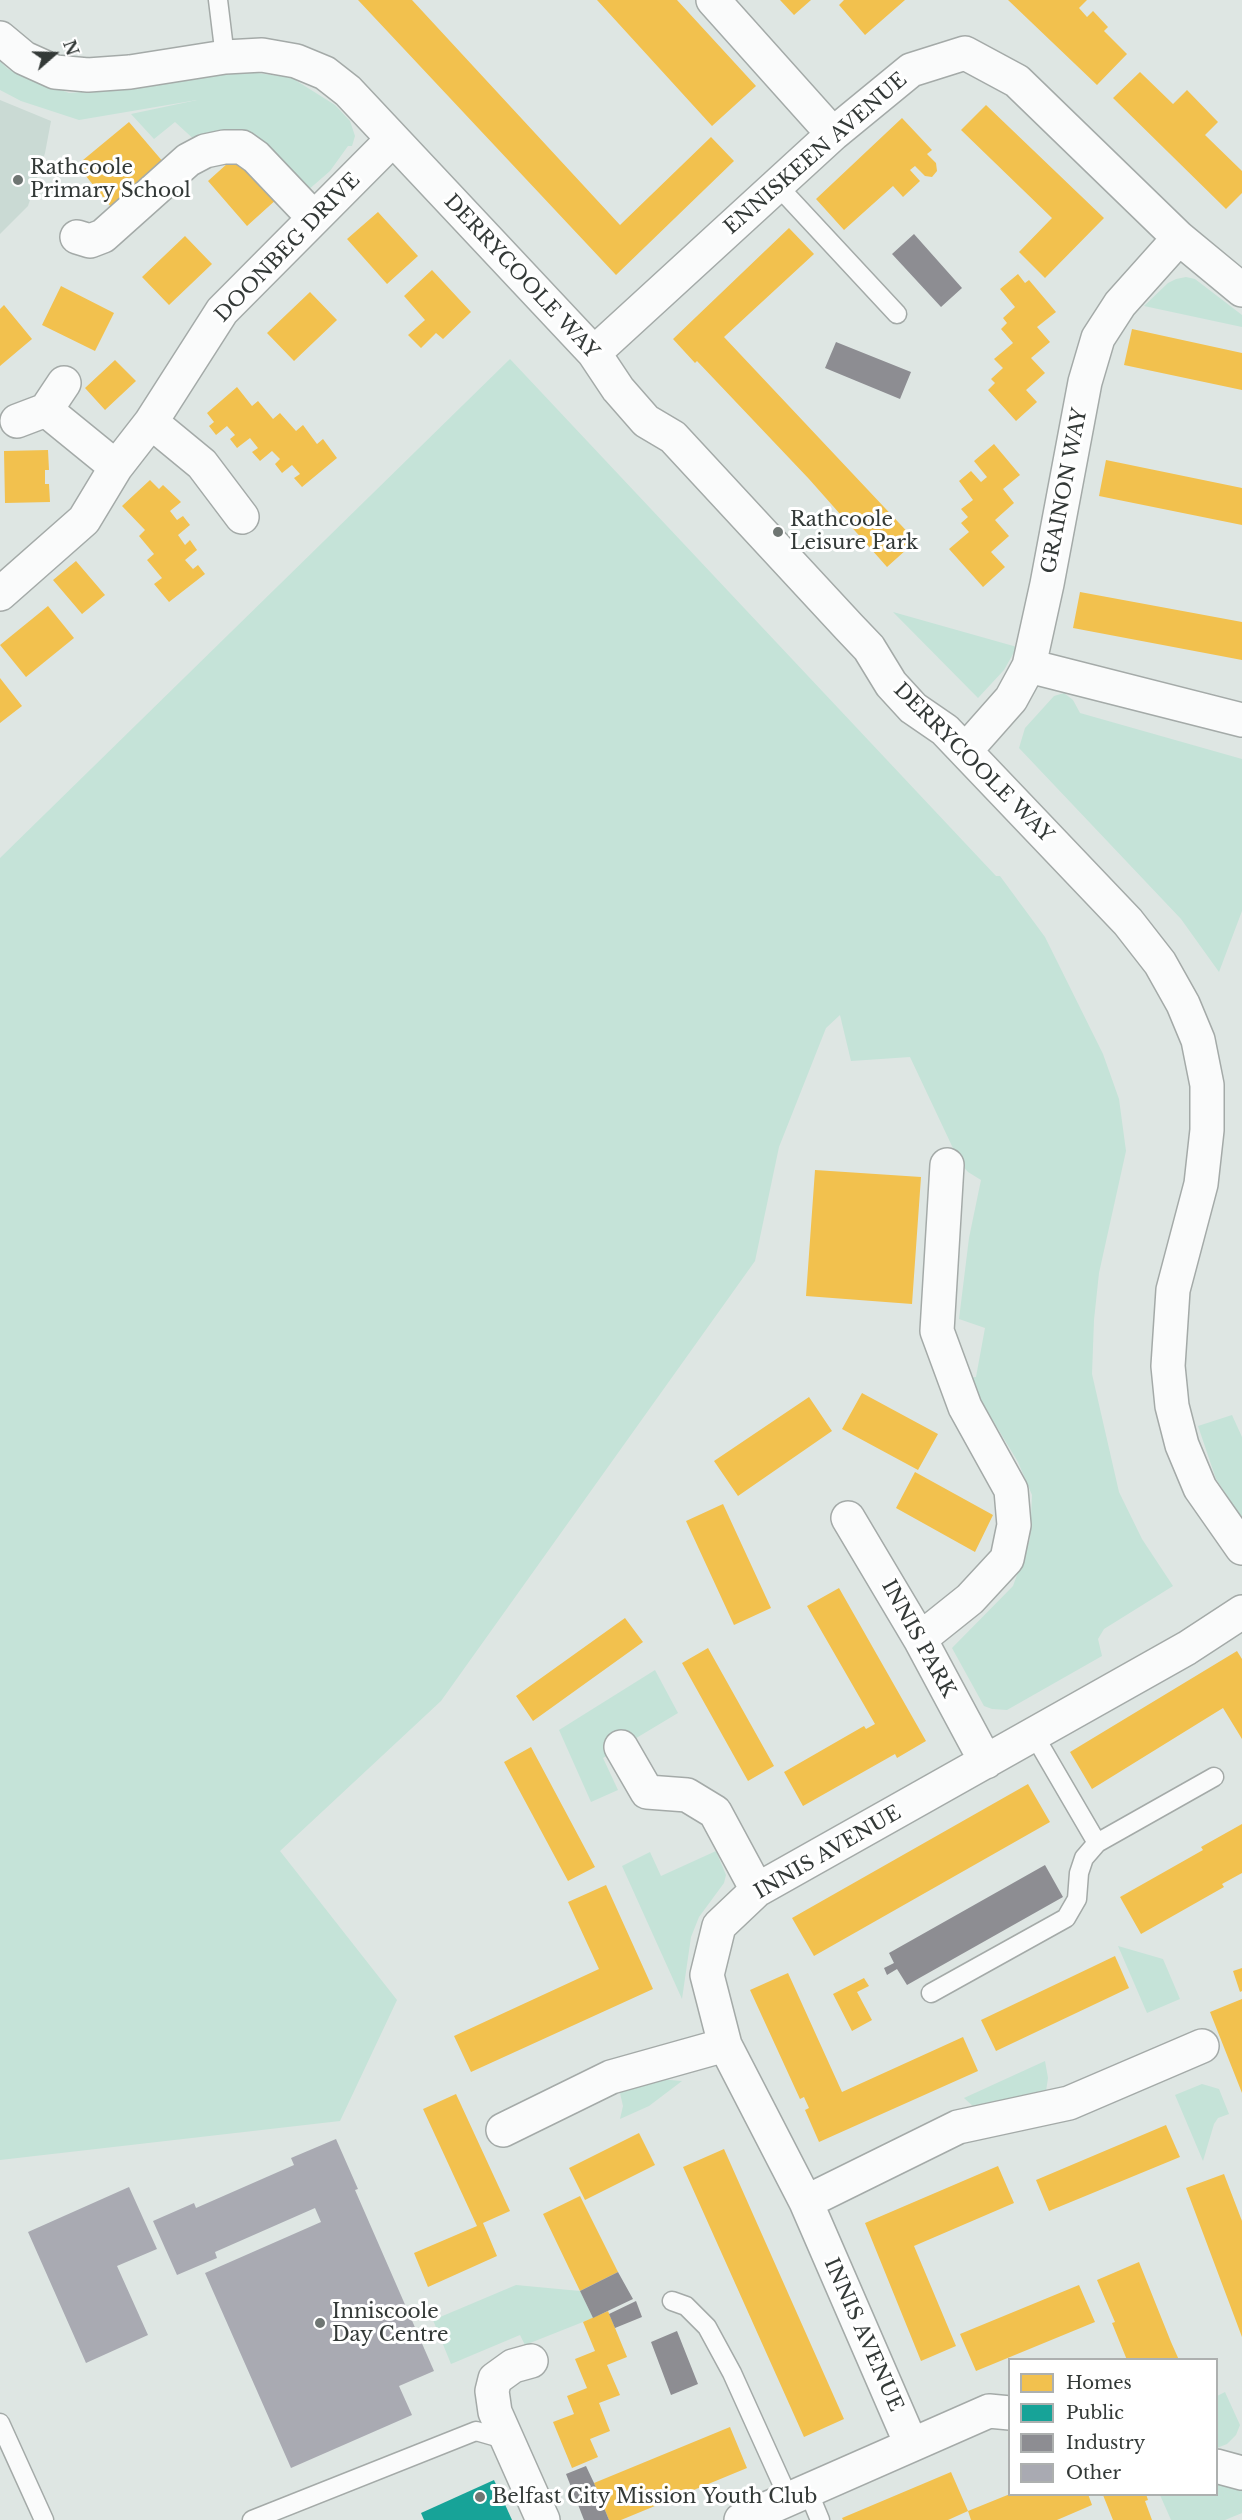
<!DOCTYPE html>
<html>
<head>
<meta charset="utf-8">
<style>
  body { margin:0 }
  #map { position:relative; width:1242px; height:2520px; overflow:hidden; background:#dee6e3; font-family:"Libre Baskerville",serif }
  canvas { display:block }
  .legend { position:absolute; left:1008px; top:2358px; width:210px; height:138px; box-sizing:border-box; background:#fff; border:2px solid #adb0af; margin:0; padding:8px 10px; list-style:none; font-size:18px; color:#333937 }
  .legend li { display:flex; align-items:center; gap:12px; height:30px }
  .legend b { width:30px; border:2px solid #adb0af }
  .north { position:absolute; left:24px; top:24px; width:60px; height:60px; -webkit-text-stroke:4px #fff; paint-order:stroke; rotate:70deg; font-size:16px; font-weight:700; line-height:24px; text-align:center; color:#333937 }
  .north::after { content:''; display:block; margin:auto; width:21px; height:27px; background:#333937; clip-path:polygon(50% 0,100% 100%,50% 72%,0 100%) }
</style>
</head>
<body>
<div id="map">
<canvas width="1242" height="2520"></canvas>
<ul class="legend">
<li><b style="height:16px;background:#f2c14e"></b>Homes</li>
<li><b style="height:16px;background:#17a398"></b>Public</li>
<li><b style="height:16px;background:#8d8d92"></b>Industry</li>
<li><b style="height:16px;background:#a9aab2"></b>Other</li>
</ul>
<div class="north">N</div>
</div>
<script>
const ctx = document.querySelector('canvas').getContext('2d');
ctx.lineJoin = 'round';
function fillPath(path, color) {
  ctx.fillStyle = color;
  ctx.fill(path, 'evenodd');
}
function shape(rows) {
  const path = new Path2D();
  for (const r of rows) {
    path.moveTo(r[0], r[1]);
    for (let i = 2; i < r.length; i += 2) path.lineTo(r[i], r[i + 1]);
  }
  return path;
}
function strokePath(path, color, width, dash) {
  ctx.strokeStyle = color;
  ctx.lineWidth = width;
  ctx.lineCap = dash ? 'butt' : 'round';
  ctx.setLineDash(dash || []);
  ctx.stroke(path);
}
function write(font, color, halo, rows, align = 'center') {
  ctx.font = font + ' "Libre Baskerville",serif';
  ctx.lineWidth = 6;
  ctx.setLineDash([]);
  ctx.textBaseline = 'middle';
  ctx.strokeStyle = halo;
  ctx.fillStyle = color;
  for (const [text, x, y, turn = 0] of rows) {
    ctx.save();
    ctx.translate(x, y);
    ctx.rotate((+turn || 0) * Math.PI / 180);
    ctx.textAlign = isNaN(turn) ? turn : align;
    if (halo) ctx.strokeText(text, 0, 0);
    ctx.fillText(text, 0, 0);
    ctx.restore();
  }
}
const built = shape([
  [0,100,51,121,45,153,28,206,0,234]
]);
const green = shape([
  [0,61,8,69,69,93,122,89,189,78,251,72,292,78,335,105,350,121,355,136,352,146,348,146,330,171,307,191,198,143,175,122,154,139,131,114,197,100,79,120,21,101,0,90],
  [1186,277,1195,279,1242,315,1242,327,1144,306,1168,283,1176,279],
  [510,359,996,876,1000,876,1045,937,1103,1054,1119,1099,1126,1151,1099,1273,1094,1320,1092,1374,1119,1492,1142,1539,1173,1586,1104,1629,1098,1639,1102,1656,1007,1710,992,1709,984,1706,952,1648,1013,1586,1030,1539,1032,1495,1018,1462,967,1378,976,1377,985,1328,959,1319,969,1238,981,1180,968,1172,960,1163,910,1057,851,1061,840,1015,826,1028,779,1147,755,1261,441,1701,280,1851,397,2000,340,2121,0,2160,0,858],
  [893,612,1017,647,1004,670,978,698],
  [1064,693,1073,700,1080,713,1242,759,1242,911,1219,972,1181,919,1019,748,1025,728,1054,696],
  [1232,1415,1242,1437,1242,1518,1216,1479,1198,1426],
  [655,1670,678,1713,603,1758,618,1790,591,1802,559,1730],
  [716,1851,726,1875,724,1883,699,1917,691,1937,682,1999,622,1866,650,1852,661,1876],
  [1118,1946,1163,1959,1180,1999,1147,2013],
  [1045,2061,1048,2078,1046,2091,1035,2102,976,2109,964,2098],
  [659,2079,682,2081,649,2106,620,2119,623,2106,620,2093,623,2090],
  [1202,2084,1219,2089,1229,2114,1218,2118,1214,2124,1203,2161,1175,2095],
  [516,2285,580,2291,593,2318,525,2345,520,2335,451,2364,433,2320],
  [1225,2392,1240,2425,1236,2435,1227,2444,1217,2448,1217,2396],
  [1217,2479,1242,2486,1242,2513,1225,2520,1171,2520,1160,2495,1216,2494]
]);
const homes = shape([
  [358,0,412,0,620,225,711,137,734,161,616,275],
  [597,0,677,0,756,86,712,126],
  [780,0,811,0,794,15],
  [844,0,905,0,865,35,839,5],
  [1008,0,1087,0,1079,8,1087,17,1093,11,1108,27,1104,31,1127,54,1097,85],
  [1140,72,1173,104,1187,90,1218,122,1205,135,1242,171,1242,193,1226,209,1113,98],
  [986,105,1104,218,1045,278,1019,252,1052,218,961,130],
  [902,118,932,150,927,154,936,163,937,171,932,177,925,176,915,166,910,170,920,181,903,197,893,186,844,230,816,199],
  [129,122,164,163,111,207,77,165],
  [238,154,278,198,247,226,208,181],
  [378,212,418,256,387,284,347,239],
  [789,228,814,254,724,337,916,541,887,567,809,479,697,361,695,363,673,339],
  [185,236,212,264,169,305,142,277],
  [432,270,471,312,443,339,436,333,421,348,408,335,425,320,404,296],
  [1018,274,1025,283,1029,280,1056,312,1037,327,1050,342,1031,358,1045,373,1026,390,1037,402,1016,421,988,390,995,383,991,379,1003,368,994,359,1013,343,1001,329,1007,323,1003,318,1015,307,1000,289],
  [61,286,114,313,95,351,42,325],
  [310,292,337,320,294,361,267,333],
  [4,305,32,339,0,366,0,309],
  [1132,329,1242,353,1242,390,1124,365],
  [115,360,136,381,105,410,85,388],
  [237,387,252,406,258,401,273,419,280,413,296,431,303,425,317,444,323,439,337,458,302,487,294,478,300,474,292,465,282,473,275,464,280,459,272,451,260,461,252,452,258,448,250,438,237,448,230,439,235,435,227,426,216,435,209,426,214,422,207,413],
  [994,444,1020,475,1003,489,1014,503,995,520,1009,536,991,552,1005,567,983,587,949,549,969,532,961,523,968,517,961,509,973,500,959,481,971,471,981,482,987,477,974,461],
  [48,450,49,470,45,470,45,484,49,484,50,502,5,503,4,451],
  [1106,460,1242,488,1242,525,1099,496],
  [150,480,159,489,163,485,181,502,170,511,177,520,183,516,190,525,178,535,185,545,190,540,197,550,185,560,193,569,198,565,205,574,169,602,154,584,162,578,147,560,154,554,139,536,145,530,122,506],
  [76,561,105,595,82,614,53,580],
  [1080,592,1242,622,1242,660,1073,628],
  [48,606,74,638,26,677,0,645],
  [0,678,22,706,0,723],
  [815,1170,921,1177,912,1304,806,1296],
  [862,1393,938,1434,918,1470,842,1429],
  [809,1397,832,1431,738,1496,714,1461],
  [915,1472,993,1515,975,1552,896,1508],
  [723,1504,771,1608,734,1625,686,1521],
  [839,1588,926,1741,897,1758,895,1754,803,1806,784,1772,864,1726,866,1729,875,1724,807,1606],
  [625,1618,643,1642,533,1721,516,1696],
  [708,1648,774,1766,748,1781,682,1663],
  [1237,1651,1242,1659,1242,1739,1223,1708,1092,1789,1070,1752],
  [531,1747,595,1867,568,1881,504,1762],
  [1028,1784,1050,1822,814,1956,792,1918],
  [1242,1824,1242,1873,1222,1884,1224,1887,1141,1934,1120,1897,1203,1850,1201,1847],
  [606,1885,653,1989,471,2072,454,2036,599,1969,568,1902],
  [1115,1956,1129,1988,996,2051,981,2020],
  [1242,1968,1242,1991,1240,1992,1233,1971],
  [788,1973,842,2092,963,2037,978,2071,819,2142,805,2110,809,2108,804,2097,800,2099,750,1990],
  [864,1978,869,1986,857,1992,872,2020,852,2031,833,1994],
  [1242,1999,1242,2093,1210,2012],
  [456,2094,510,2211,483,2223,497,2256,428,2287,414,2253,477,2226,423,2109],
  [1166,2125,1180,2157,1049,2211,1036,2180],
  [639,2133,655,2165,585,2200,569,2168],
  [724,2149,844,2419,804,2437,683,2167],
  [998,2166,1014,2203,914,2246,956,2346,921,2361,865,2223],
  [1224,2174,1242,2221,1242,2337,1186,2188],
  [580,2196,618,2272,580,2291,543,2214],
  [1139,2262,1171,2342,1179,2360,1127,2360,1112,2323,1115,2322,1097,2280],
  [1079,2285,1095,2322,976,2371,960,2334],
  [608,2311,627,2357,607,2365,620,2395,599,2403,610,2431,590,2439,598,2457,572,2468,553,2422,574,2414,567,2396,587,2388,575,2359,595,2351,583,2322],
  [730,2427,747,2468,621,2520,609,2520,594,2483],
  [951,2472,968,2511,948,2520,843,2520,842,2518],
  [1010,2494,1088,2494,1092,2505,1057,2520,971,2520,968,2511],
  [1146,2494,1148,2500,1145,2501,1152,2520,1113,2520,1103,2495]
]);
const public = shape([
  [494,2480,512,2520,424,2520,421,2513]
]);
const industry = shape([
  [914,234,962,288,941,307,892,254],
  [836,342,911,372,900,399,825,368],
  [1045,1865,1063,1897,907,1985,897,1969,887,1975,884,1968,894,1963,889,1953],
  [618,2272,633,2299,593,2318,580,2291],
  [636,2301,642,2317,615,2328,609,2314],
  [677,2331,698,2384,671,2395,651,2342],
  [586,2466,594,2483,609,2520,584,2520,566,2474]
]);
const building = shape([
  [336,2139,358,2189,355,2190,434,2371,399,2386,412,2415,291,2468,205,2273,321,2222,315,2208,215,2252,217,2258,177,2275,153,2221,194,2203,196,2208,294,2165,291,2158],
  [129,2187,157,2249,117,2266,148,2335,86,2363,28,2232]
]);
const lane = shape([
  [218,0,225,57],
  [777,185,897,314],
  [1034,1735,1097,1843],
  [931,1993,1066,1918,1077,1899,1079,1873,1084,1858,1097,1843,1214,1777],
  [672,2301,686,2306,707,2327,732,2373,789,2499],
  [0,2423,44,2520],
  [808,2491,820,2520],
  [252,2520,476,2431,497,2437,507,2447]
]);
const street = shape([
  [713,0,833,134],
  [0,38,24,58,55,72,88,75,130,72,225,57,262,55,296,61,325,73,348,91,594,353,618,389,646,421,673,437,849,627,869,648,891,684,913,708,945,730,1128,922,1160,963,1183,1004,1198,1040,1207,1085,1207,1130,1201,1184,1173,1290,1168,1366,1172,1406,1182,1445,1200,1488,1242,1548],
  [77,237,90,241,103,236,188,160,205,151,224,147,242,147,256,157,314,218],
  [594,353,833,134,911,70,965,53,1017,81,1179,238,1242,290],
  [46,410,116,467],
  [17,421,46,410,64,383],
  [151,422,202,464,242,517],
  [0,594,84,520,116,467,151,422,222,311,393,139],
  [1029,666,1242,720],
  [965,751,1011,699,1029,666,1047,584,1085,382,1098,338,1120,304,1179,238],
  [848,1518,920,1639,986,1762],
  [920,1639,970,1599,1007,1559,1014,1525,1011,1490,965,1407,937,1331,947,1165],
  [621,1747,647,1792,687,1795,715,1812,757,1890],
  [503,2130,611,2077,725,2045],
  [806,2202,958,2127,1069,2103,1202,2046],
  [531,2361,513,2366,495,2379,492,2391,495,2412,543,2520],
  [911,2444,806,2202,725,2045,707,1975,719,1926,757,1890,1187,1648,1242,1612],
  [1216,2466,1242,2473],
  [741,2520,989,2411,1010,2413]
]);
const markers = [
  [18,180,6,"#6f7673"],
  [778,532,6,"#6f7673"],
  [320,2323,6,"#6f7673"],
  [480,2497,6,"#6f7673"]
];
const streetNames = [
  ["ENNISKEEN AVENUE",816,154,-41],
  ["DOONBEG DRIVE",288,248,-46],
  ["DERRYCOOLE WAY",521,277,47],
  ["GRAINON WAY",1065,491,-79],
  ["DERRYCOOLE WAY",973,763,45],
  ["INNIS PARK",918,1639,61],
  ["INNIS AVENUE",828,1853,-30],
  ["INNIS AVENUE",863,2335,66]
];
const poiNames = [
  ["Rathcoole",30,168],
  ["Primary School",30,191],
  ["Rathcoole",790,520],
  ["Leisure Park",790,543],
  ["Inniscoole",332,2312],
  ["Day Centre",332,2335],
  ["Belfast City Mission Youth Club",492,2497]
];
fillPath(built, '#cadad4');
fillPath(green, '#c5e3d8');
fillPath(homes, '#f2c14e');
fillPath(public, '#17a398');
fillPath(industry, '#8d8d92');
fillPath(building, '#a9aab2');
strokePath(lane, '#a4aaa8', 21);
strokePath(street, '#a4aaa8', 36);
strokePath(lane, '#fafbfb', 18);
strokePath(street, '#fafbfb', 33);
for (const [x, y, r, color] of markers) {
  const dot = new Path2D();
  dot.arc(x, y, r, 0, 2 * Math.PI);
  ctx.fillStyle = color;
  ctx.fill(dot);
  strokePath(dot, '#fff', 2);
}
write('20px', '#333937', '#fff', streetNames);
write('20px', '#333937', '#fff', poiNames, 'left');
</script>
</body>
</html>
